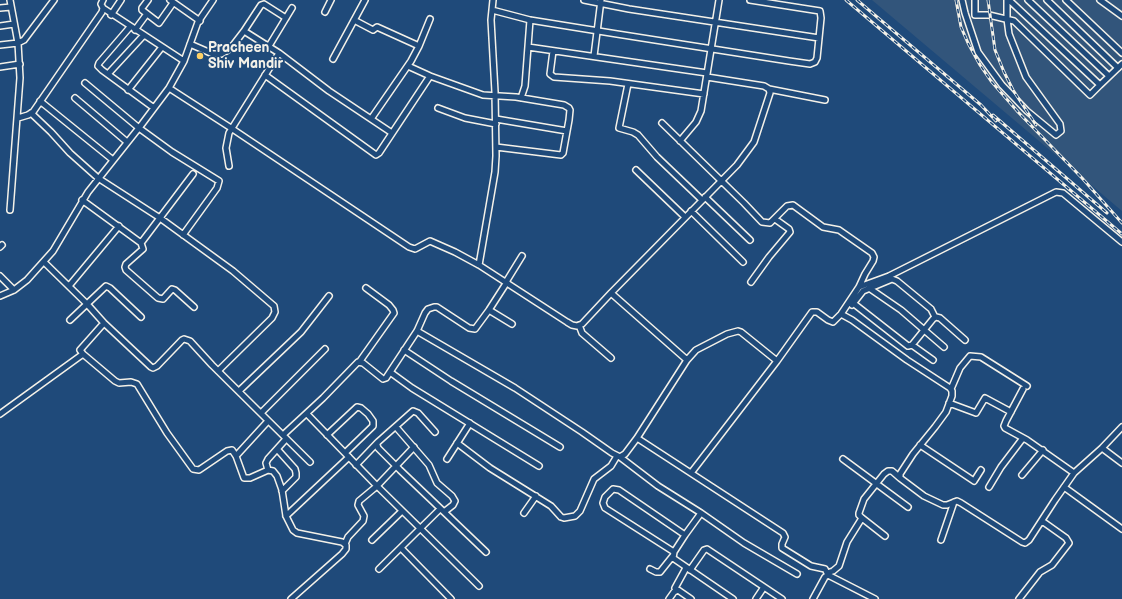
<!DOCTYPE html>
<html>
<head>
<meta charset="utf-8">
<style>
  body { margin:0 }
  canvas { display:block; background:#1f4a7a }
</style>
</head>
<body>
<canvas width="1122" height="599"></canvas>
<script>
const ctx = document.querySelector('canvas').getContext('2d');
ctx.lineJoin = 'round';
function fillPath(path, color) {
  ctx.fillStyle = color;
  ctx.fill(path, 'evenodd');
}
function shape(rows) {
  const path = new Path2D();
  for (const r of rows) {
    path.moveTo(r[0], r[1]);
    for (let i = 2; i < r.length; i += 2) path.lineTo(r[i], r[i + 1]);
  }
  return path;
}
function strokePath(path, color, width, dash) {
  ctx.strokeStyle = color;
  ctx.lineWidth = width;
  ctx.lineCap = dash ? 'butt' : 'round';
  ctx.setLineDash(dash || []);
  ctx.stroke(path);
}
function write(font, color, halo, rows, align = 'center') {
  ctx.font = font + ' "Balsamiq Sans",sans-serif';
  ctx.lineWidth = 3.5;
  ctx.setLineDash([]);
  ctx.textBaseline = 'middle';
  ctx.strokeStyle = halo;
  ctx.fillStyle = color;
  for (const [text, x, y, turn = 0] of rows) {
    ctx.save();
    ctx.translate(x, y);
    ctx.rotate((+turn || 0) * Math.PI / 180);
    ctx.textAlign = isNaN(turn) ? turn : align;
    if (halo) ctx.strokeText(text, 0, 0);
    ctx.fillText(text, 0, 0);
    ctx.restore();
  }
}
const built = shape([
  [872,0,1122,0,1122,211]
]);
const minor = shape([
  [148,0,142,8,142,10,159,23,173,3],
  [170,0,200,21],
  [584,0,629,9,819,38],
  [962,0,965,13,978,52,1002,85,1027,111,1056,135,1061,131,1060,124,1026,77,1009,34,1007,19,1007,0],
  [975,0,975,15,989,15,1014,21,1090,95,1100,85,1009,0],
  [1028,0,1109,76],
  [1047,0,1118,68],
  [1066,0,1122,53],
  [1100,0,1122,16],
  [0,8,11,7],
  [103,8,184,61],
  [492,10,530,20,617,34,789,61,810,64,815,62,817,58,821,18,820,11,750,0],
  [325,12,331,0],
  [111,15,121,0],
  [354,20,373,30,377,27,419,46],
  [0,26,14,24],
  [130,27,99,63,98,66,102,70,154,108],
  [135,30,146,15],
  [244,31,261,5,264,4,286,18],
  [190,44,213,54,221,54,228,50,234,44,244,31,279,53,329,91,392,133],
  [0,45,18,43,24,40,54,0],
  [269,46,292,8],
  [528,47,707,73],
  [553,51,550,74,554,77,610,81,704,94],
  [594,56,601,0],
  [333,59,365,0],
  [408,66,430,76,483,95,516,97,564,105,569,108,570,110,569,120,563,153,561,155,496,147],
  [0,67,20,64],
  [108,74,143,36],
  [265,75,376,155,379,153,430,76],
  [85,83,139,128,172,152,219,181,217,188,183,235],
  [628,84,619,128,633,132,638,135,657,157,702,200],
  [1100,85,1122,64],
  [169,88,231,128,409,247,415,249,430,241,455,252,479,265,567,322,572,325,577,326,582,324,611,293,737,165,754,142,770,93,769,89,764,86,707,77],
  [769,89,825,100],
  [128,90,162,47],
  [75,98,127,142],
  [521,98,525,86,530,20],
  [40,101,113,160],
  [438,108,465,118,496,124],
  [31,113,51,132,70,153,98,178,160,218,233,271,274,306,275,312,272,318,218,371],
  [18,118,28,115,33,112,102,12,103,8,101,4,103,0],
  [371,119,411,61,419,46,430,19],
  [496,119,567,131],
  [662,123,744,203,762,222,770,223,787,206,793,205,823,227,839,230,872,253,874,257,873,261,865,274,859,287],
  [680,141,696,122,701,111,719,0],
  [229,166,226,148,229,133,279,53],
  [636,170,685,217],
  [705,197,750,240],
  [82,200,141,243,143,249,126,264,125,267,126,270,158,298,163,299,172,289,175,290,194,307],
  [10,210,20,78,18,43,10,0],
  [691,211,743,262],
  [141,243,193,174],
  [0,247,2,245],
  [44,262,87,304,104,323,151,367,153,368,157,366,182,340,184,339,190,341,212,365,310,462],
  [479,265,495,172,496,156,495,92,491,20,493,0],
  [0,276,14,290],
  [506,282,522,256],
  [751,282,769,257,790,232,789,229,775,219],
  [69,286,119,226],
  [869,288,901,310,944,347],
  [611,293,687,360],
  [0,296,14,290,27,280,53,251,88,192,142,124,169,88,184,61,198,22,213,0],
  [853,303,908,346,912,345,933,319,936,317,940,318,965,340],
  [852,305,863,291,892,279,897,281,931,309,935,317],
  [489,310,512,324],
  [841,314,852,320,907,360,950,388,952,391,952,396,946,412,935,427,913,454,900,474,900,478,924,496,943,505,947,505,957,501,961,503,1022,542,1025,543,1029,540,1055,500,1074,473,1102,448,1122,427],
  [70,320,106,286,110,288,141,317],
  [104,323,80,350,83,354,115,381,119,383,131,382,137,384,167,433,193,469,199,470,227,451,232,450,236,456,244,478,250,478,268,470,273,471,277,476,282,490,286,516,293,530,297,533,342,542,346,545,346,549,342,554,291,599],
  [579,325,582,333,611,358],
  [417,331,515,388,582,432,612,453,620,457,625,454,637,438,687,360,696,350,727,334,738,331,741,332,777,361],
  [912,345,933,360],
  [404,350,451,381,560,447],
  [360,361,394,313,393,310,389,305,366,288],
  [390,372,412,388,539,466],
  [951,389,960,368,970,356,981,357,1027,386],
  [1023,389,1006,421,1004,426,1005,428,1027,440,1074,473],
  [239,391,301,332,329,296],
  [949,403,976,413,985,398,1011,412],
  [261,413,325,349],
  [0,414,83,354],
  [307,414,377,486,479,586],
  [396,427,429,465,437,483,452,496,455,501,453,505,444,512],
  [283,435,323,398,358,362,363,363,383,379,386,378,417,331,425,313,428,309,434,307,437,307,469,328,475,329,489,310,507,282],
  [327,435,357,407,361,408,368,414,373,421,373,426,345,453],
  [637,438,783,533,785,537,782,544,782,548,811,566,825,569,828,575],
  [457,443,490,468,551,506,561,517,564,518,575,516,580,511,594,479,611,466,617,456],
  [377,445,378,448,400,470,486,552],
  [920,445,974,481,981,470],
  [1102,448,1122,463],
  [277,449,295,469,296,473,296,477,282,491],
  [236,456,268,421],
  [620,457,658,486,701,513,744,543,797,574],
  [447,459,470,423],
  [843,459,908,507],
  [356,465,378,442,413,411,418,413,435,432],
  [268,470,266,463,268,459,286,439],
  [691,473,777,361,812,312,817,312,828,320,833,322,841,314,859,287,889,276,1056,192,1063,193,1122,242],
  [1022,475,1043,450],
  [989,487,1001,467,1023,438],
  [1064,487,1122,529],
  [524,513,536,496],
  [701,513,685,535,674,552,673,558,733,599],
  [286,516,349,457],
  [885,536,862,518,859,515,859,513,864,499,884,474,888,471,892,471,900,478],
  [372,540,402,511],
  [941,540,954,502],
  [345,544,348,537,363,521,364,516,358,505,359,501,377,486,414,447],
  [401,548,451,599],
  [674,552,605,508,603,503,605,497,613,489,619,490,685,535],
  [379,569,440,509],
  [650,569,656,572,660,572,672,557],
  [690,570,704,550,707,549,782,599],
  [827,573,833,571,839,566,847,542,862,518],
  [675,588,686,568],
  [669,599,674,592,678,590,691,599],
  [756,599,764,587],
  [813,599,825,577,828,575,875,599],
  [1019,599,1040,572,1052,565,1069,543,1066,538,1042,521]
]);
const rail = shape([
  [846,0,1122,234],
  [857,0,981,105,996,121],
  [956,0,961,27,968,43,980,65,991,81,1018,112,1082,178,1122,223],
  [988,0,995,50,1004,72,1013,90,1036,125],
  [993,115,1107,213]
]);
const markers = [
  [200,56,4,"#ffd166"]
];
const poiNames = [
  ["Pracheen",208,48],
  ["Shiv Mandir",208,64]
];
fillPath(built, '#32557b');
strokePath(minor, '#f4f1e8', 8);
strokePath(minor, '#1f4a7a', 5);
strokePath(rail, '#f4f1e8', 3);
strokePath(rail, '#1f4a7a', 1.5, [4.5]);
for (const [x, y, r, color] of markers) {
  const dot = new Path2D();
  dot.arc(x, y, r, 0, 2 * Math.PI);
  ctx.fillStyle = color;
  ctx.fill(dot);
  strokePath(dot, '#1f4a7a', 1.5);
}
write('bold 14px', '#f4f1e8', '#1f4a7a', poiNames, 'left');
</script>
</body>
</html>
